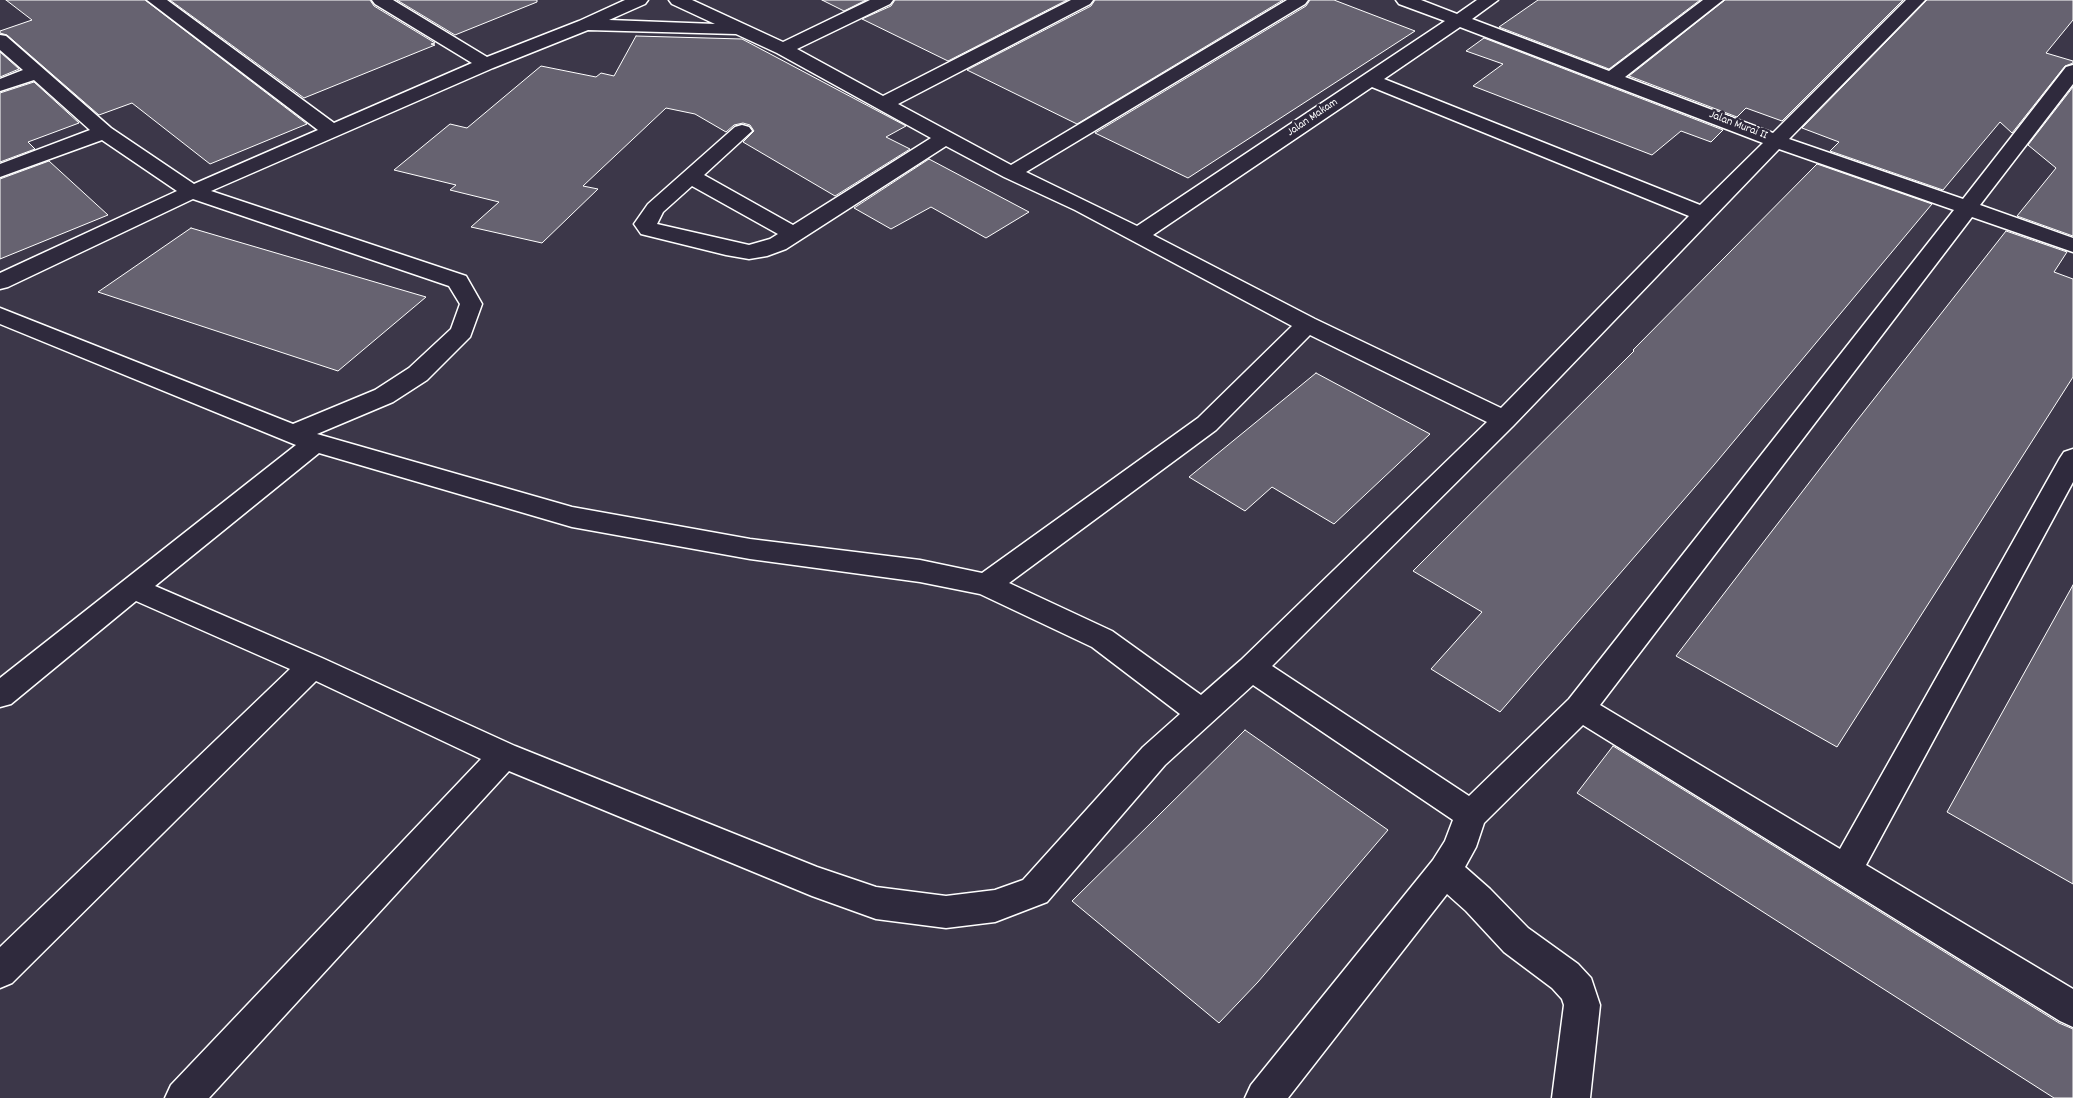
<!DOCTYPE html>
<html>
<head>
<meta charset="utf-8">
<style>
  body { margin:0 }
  canvas { display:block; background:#3c3749 }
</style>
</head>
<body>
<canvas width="2073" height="1098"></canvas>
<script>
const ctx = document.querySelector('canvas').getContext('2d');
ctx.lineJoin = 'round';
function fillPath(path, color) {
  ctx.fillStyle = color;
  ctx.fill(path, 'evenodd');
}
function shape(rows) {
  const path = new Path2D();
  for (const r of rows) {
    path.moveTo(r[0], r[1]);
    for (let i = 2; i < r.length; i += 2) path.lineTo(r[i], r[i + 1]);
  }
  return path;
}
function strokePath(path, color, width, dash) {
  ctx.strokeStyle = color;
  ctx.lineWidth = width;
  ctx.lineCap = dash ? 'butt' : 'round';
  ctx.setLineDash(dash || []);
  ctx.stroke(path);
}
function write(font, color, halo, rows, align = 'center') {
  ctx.font = font + ' Dekko,sans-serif';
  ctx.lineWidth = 5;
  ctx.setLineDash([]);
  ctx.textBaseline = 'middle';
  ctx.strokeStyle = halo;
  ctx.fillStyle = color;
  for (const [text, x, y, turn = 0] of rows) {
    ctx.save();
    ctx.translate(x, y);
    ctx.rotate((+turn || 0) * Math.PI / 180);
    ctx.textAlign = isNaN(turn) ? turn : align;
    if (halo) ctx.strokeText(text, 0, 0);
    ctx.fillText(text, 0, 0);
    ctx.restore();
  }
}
const building = shape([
  [6,0,145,0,307,124,210,164,132,103,99,115,7,35,0,33,0,31,32,20,6,0],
  [170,0,370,0,374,6,435,43,431,44,435,45,304,98,170,0],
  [397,0,537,0,537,2,455,35,397,0],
  [822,0,866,0,844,11,822,0],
  [895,0,1067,0,948,61,862,19,891,6,895,0],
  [1095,0,1283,0,1077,124,967,70,1091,6,1095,0],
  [1310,0,1334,0,1415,31,1188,178,1095,133,1306,6,1310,0],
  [1538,0,1700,0,1609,69,1499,27,1538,0],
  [1725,0,1903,0,1782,121,1746,108,1737,117,1629,76,1725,0],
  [1927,0,2073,0,2073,20,2046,53,2073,61,2073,63,2065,66,2012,133,2000,122,1943,190,1830,151,1839,142,1802,128,1927,0],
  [636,36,742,39,906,126,886,137,910,149,835,196,743,142,754,131,750,125,743,123,734,125,726,132,695,114,666,108,583,186,598,189,542,243,471,227,499,202,450,190,456,185,394,170,450,124,467,128,541,66,596,77,601,73,614,76,636,36],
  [1484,38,1723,130,1711,142,1681,131,1652,155,1473,86,1503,64,1466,51,1484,38],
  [0,52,19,69,0,77,0,52],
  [34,82,79,123,28,142,35,149,0,162,0,93,34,82],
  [2073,87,2073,236,2017,216,2056,168,2028,145,2073,87],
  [929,159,1029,212,986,238,931,207,891,229,854,208,929,159],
  [49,161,108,215,0,259,0,179,49,161],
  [1817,164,1932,204,1714,465,1500,712,1431,669,1482,612,1413,571,1634,351,1633,350,1817,164],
  [191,228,426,297,338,371,98,292,191,228],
  [2006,231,2067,252,2054,272,2073,279,2073,377,1837,747,1676,656,1855,423,2006,231],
  [1316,373,1430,434,1334,524,1272,487,1245,511,1189,477,1316,373],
  [2073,585,2073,884,1947,812,2073,585],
  [1245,730,1388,830,1258,982,1219,1023,1072,901,1245,730],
  [1613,746,2059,1023,2073,1029,2073,1098,2054,1098,1577,793,1613,746]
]);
const minor = shape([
  [147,0,167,0,334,123,472,63,375,4,372,0,393,0,487,57,579,21,625,0,648,0,645,4,609,20,715,24,672,4,669,0,692,0,783,42,870,0,893,0,890,4,797,49,883,96,1071,0,1093,0,1090,4,898,104,1011,165,1287,0,1308,0,1305,4,1026,172,1137,226,1445,21,1399,4,1396,0,1421,0,1457,14,1477,0,1498,0,1472,19,1609,71,1703,0,1723,0,1625,77,1773,133,1906,0,1925,0,1789,139,1963,199,2066,67,2073,65,2073,84,1980,205,2073,238,2073,252,1972,217,1600,705,1840,849,2060,458,2064,452,2073,449,2073,482,1866,865,2073,989,2073,1027,2060,1021,1583,725,1484,823,1476,847,1465,867,1490,889,1528,928,1578,964,1591,978,1600,1005,1590,1098,1552,1098,1564,1005,1562,999,1552,988,1504,952,1466,911,1447,894,1288,1098,1245,1098,1251,1085,1433,860,1445,841,1453,820,1253,685,1165,765,1047,902,995,922,946,928,876,919,812,896,509,771,209,1098,165,1098,171,1085,481,759,316,681,12,983,0,988,0,947,290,669,136,601,11,704,0,707,0,678,296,445,0,324,0,308,293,424,375,390,409,368,451,329,460,304,449,286,193,199,8,287,0,289,0,273,177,191,102,140,0,177,0,164,90,130,34,80,0,91,0,79,23,70,0,50,0,35,6,36,111,128,194,184,318,130,147,0],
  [1460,27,1763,143,1700,205,1384,79,1460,27],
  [588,30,736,34,777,53,931,138,793,225,704,175,752,131,749,127,742,125,735,127,648,204,634,224,641,234,726,255,749,259,767,256,786,249,946,146,1004,177,1075,210,1292,326,1198,418,982,573,920,560,750,539,572,507,317,434,393,402,427,380,470,337,482,304,466,276,211,191,493,68,588,30],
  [1372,87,1689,216,1501,408,1315,319,1153,235,1372,87],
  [1779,149,1954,210,1569,699,1469,796,1272,666,1513,426,1779,149],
  [692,186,778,234,770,239,749,245,657,224,663,212,692,186],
  [1310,335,1487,422,1241,660,1201,695,1112,631,1009,583,1216,430,1310,335],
  [319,453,572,527,750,559,920,582,980,594,1092,647,1180,714,1143,747,1023,880,995,890,946,896,876,887,817,867,515,746,322,658,155,586,319,453]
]);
const farStreetnames = [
  ["Jalan Makam",1313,118,-34],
  ["Jalan Murai II",1738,126,21]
];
fillPath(building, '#666270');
strokePath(building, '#fff', 1);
strokePath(minor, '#fff', 3);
fillPath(minor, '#2f2a3d');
write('12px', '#fff', '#2f2a3d', farStreetnames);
</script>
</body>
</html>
